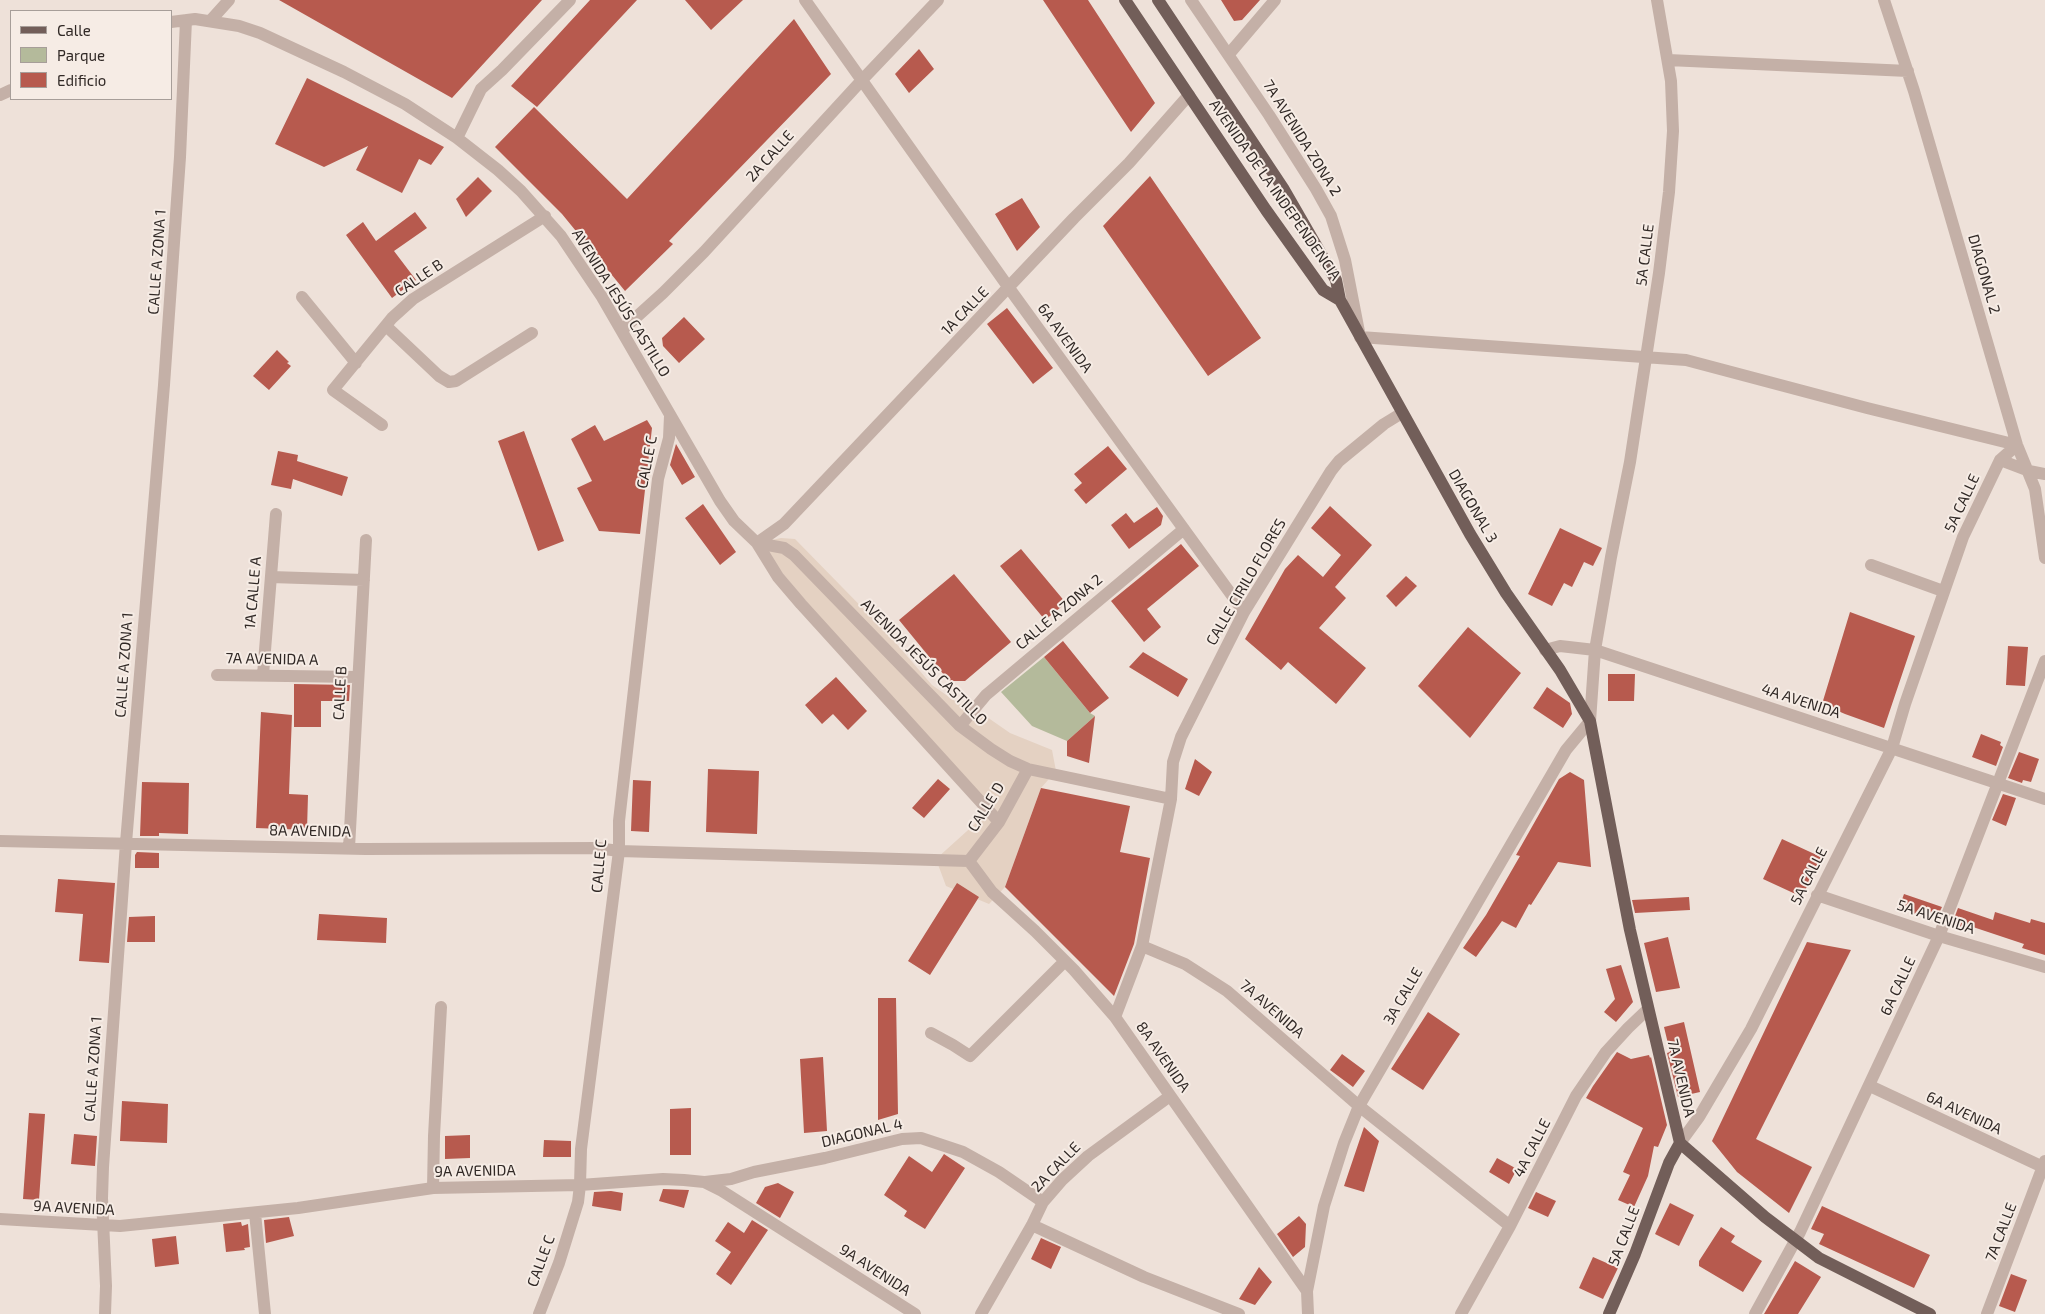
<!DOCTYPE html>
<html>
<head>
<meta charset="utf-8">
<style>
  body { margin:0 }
  #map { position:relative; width:2045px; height:1314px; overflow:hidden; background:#eee1d9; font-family:"Exo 2",sans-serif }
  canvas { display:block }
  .legend { position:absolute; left:10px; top:10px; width:162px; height:90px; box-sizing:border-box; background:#f6ece5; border:1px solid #a79e99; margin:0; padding:6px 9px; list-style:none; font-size:15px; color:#312926 }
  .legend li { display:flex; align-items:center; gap:10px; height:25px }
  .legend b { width:25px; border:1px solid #a79e99 }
</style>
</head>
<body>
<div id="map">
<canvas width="2045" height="1314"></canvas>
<ul class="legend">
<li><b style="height:6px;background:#725e59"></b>Calle</li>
<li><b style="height:14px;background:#b4ba9b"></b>Parque</li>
<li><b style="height:14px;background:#b75a4e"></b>Edificio</li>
</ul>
</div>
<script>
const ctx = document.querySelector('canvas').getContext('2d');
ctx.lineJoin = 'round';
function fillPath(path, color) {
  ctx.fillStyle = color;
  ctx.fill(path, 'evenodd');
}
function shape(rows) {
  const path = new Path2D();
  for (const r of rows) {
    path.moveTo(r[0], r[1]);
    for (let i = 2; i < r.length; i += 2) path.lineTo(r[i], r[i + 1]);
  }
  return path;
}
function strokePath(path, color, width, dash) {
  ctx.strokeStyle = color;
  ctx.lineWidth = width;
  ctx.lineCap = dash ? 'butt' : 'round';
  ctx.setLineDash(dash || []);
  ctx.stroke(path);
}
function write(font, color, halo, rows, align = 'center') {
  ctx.font = font + ' "Exo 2",sans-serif';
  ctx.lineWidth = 4;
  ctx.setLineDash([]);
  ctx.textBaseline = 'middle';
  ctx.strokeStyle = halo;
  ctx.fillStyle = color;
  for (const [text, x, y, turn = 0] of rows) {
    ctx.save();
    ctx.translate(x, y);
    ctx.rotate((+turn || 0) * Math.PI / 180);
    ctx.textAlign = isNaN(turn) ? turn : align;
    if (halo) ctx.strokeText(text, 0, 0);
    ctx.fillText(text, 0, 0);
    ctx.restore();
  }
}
const green = shape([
  [1044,657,1090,713,1095,716,1067,741,1032,726,1001,692]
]);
const plaza = shape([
  [781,538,795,539,888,634,932,685,959,704,974,708,1010,733,1052,750,1056,771,1041,788,1005,887,989,904,946,886,936,859,977,822,987,809,912,727,757,543]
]);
const building = shape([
  [279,0,542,0,452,98],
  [590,0,637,0,537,107,511,86],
  [685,0,743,0,711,30],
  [1043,0,1088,0,1155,103,1131,132],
  [1221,0,1260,0,1242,20,1234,21],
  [794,19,831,74,669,241,673,244,625,291,562,214,495,147,534,107,627,199],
  [919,49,934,69,909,93,895,74],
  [307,78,378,113,444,147,431,165,419,159,402,193,356,170,368,146,324,167,275,144],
  [1150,176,1261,338,1208,376,1103,226],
  [478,177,492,191,466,217,456,199],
  [1022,198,1040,227,1017,251,995,214],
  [415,212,427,228,394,251,416,280,392,298,346,235,363,222,376,241],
  [1007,308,1053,368,1033,384,987,324],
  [684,317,705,339,679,363,663,346,662,338],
  [277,350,289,362,287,363,291,366,269,390,253,376],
  [647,420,652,428,640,534,599,531,577,488,592,481,571,439,595,425,604,441],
  [524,431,564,541,538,551,498,441],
  [676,444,695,477,682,485,670,465],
  [1108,446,1127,469,1086,504,1074,490,1082,483,1074,474],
  [278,451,298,455,297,461,348,477,342,496,293,479,291,489,271,485],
  [703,504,736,552,720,565,685,518],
  [1330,506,1372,545,1335,587,1346,598,1319,628,1366,668,1336,704,1288,662,1281,670,1245,639,1285,569,1298,555,1323,577,1341,555,1311,528],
  [1157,507,1163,516,1161,525,1129,549,1111,525,1126,513,1134,523],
  [1560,528,1602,548,1593,566,1584,562,1572,587,1564,583,1552,606,1528,594],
  [1181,544,1199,566,1147,609,1161,627,1144,642,1111,601],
  [1021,549,1066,603,1045,620,1000,566],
  [954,574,1011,642,965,681,949,681,899,620],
  [1406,576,1417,586,1396,607,1386,596],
  [1850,612,1915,636,1884,728,1845,714,1822,704],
  [1468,627,1521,673,1470,738,1418,686],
  [1063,641,1109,698,1090,713,1044,657],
  [2008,646,2028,647,2025,686,2006,685],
  [1143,652,1188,679,1178,697,1129,667],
  [1608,674,1635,674,1634,701,1608,701],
  [836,677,867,711,848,730,833,714,822,724,805,705],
  [294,684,350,685,349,701,321,701,321,727,294,727],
  [1547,687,1570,703,1572,714,1563,728,1533,708],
  [261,712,292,715,289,794,308,795,307,830,256,828],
  [1095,716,1089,763,1067,756,1067,741],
  [1981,734,2001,742,2000,745,2003,747,1996,766,1972,757],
  [2019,752,2039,759,2031,782,2023,780,2022,783,2008,778],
  [1195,759,1212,772,1199,796,1185,789],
  [708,769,759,771,757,834,706,832],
  [1570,772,1584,780,1591,867,1558,862,1531,905,1529,904,1516,928,1502,921,1476,957,1463,948,1486,915,1520,856,1516,855,1559,779],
  [938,779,950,789,924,818,912,808],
  [633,780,651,781,649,832,631,831],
  [142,782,189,783,188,834,159,833,159,836,140,836],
  [1041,788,1130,806,1120,852,1150,858,1134,944,1114,996,1005,887],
  [2003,794,2016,798,2006,826,1992,820],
  [1782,839,1821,857,1802,897,1763,879],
  [137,852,159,853,159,868,135,868,135,855],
  [58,879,115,883,109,963,79,961,83,914,55,912],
  [957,883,979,897,930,975,908,961],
  [1904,894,1942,907,1938,915,1924,917,1899,908],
  [1689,897,1690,910,1635,913,1632,900],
  [1958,908,1993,920,1995,912,2030,923,2031,919,2045,923,2045,955,2022,948,2024,944,1967,925,1966,928,1952,924],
  [319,914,387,918,386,943,317,940],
  [155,916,155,942,127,942,129,917],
  [1668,937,1680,988,1656,992,1644,943],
  [1807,942,1851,950,1756,1139,1812,1167,1789,1213,1737,1172,1712,1141],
  [1621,965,1633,1002,1616,1022,1604,1012,1615,999,1606,969],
  [878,998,896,998,898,1114,878,1120],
  [1428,1012,1460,1034,1423,1090,1391,1069],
  [1684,1022,1700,1092,1678,1097,1667,1053,1670,1052,1664,1027],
  [1617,1052,1631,1059,1649,1055,1650,1058,1651,1057,1667,1125,1658,1147,1654,1146,1648,1176,1634,1207,1618,1200,1630,1175,1623,1172,1643,1128,1586,1098,1593,1086],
  [1342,1054,1365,1071,1353,1087,1330,1070],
  [823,1057,827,1131,804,1133,800,1059],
  [122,1101,168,1104,167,1143,120,1141],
  [691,1108,691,1155,670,1155,670,1109],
  [29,1113,45,1114,39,1200,23,1199],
  [1364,1127,1379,1141,1364,1192,1344,1186],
  [74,1134,97,1136,95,1166,71,1164],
  [470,1135,470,1158,445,1159,445,1136],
  [544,1140,571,1141,571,1157,543,1157],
  [944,1154,965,1168,925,1229,904,1216,907,1211,884,1195,909,1156,932,1172],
  [1497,1158,1517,1169,1509,1184,1489,1172],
  [778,1183,794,1192,780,1218,756,1203,765,1187],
  [663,1189,689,1190,684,1208,659,1201],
  [611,1191,623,1193,621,1211,592,1206,594,1192],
  [1536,1192,1556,1201,1548,1217,1528,1208],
  [1670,1203,1694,1215,1679,1246,1655,1234],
  [1822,1206,1930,1255,1914,1288,1819,1244,1824,1234,1811,1229],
  [1299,1216,1306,1224,1305,1247,1293,1257,1277,1234],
  [289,1217,294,1236,266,1243,264,1220],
  [752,1220,768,1230,731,1285,716,1274,731,1252,715,1241,728,1222,744,1233],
  [241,1222,242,1226,248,1224,250,1247,244,1248,245,1250,226,1252,223,1224],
  [1721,1227,1735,1236,1731,1242,1762,1261,1743,1292,1699,1266,1699,1261],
  [176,1236,179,1264,155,1267,152,1239],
  [1041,1238,1061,1247,1051,1269,1031,1259],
  [1593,1257,1618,1268,1603,1299,1579,1288],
  [1795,1261,1821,1277,1798,1314,1764,1314],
  [1259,1267,1272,1282,1255,1305,1239,1299],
  [2011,1274,2027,1280,2015,1312,1999,1306]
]);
const minor = shape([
  [805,0,1009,288,1244,612],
  [1191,0,1269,115,1316,189,1331,216,1345,260,1360,337,1686,360,1867,408,2017,445],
  [1884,0,1914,91,2017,445,2035,489,2045,558],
  [211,20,229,0],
  [171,22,195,19,239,26,260,33,344,72,405,104,457,138,498,170,521,191,561,236,602,297,720,501,734,521,757,543,778,577,801,604,999,822],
  [1229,54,1275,0],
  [1668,60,1908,71],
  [0,95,11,90],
  [457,138,481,89,502,70,570,0],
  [302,297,356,363],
  [386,326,439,376,449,382,456,381,532,333],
  [622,330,663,293,704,252,862,80,938,0],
  [382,425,333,390,392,318,413,299,545,216],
  [2000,460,2029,471,2045,474],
  [757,543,784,524,1074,218,1129,163,1189,95],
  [757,543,784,548,794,555,960,726,991,749,1010,761,1028,769,1171,799],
  [1871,565,1943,591],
  [271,577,364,580],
  [1545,650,1560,646,1595,650,2045,799],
  [217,675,357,677],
  [263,675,276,514],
  [960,726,986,695,1184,529],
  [0,841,366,849,597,848,619,851,969,861],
  [349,848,366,540],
  [969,861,992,892,1035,931,1074,970,1115,1017,1307,1291],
  [969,861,999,822,1028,769],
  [1817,895,1939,936,2045,967],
  [1142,946,1185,964,1227,991,1359,1106,1510,1226],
  [1115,1017,1142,946,1171,799,1173,762,1181,737,1244,612,1331,471,1339,461,1384,424,1402,413],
  [931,1033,953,1045,970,1056,1065,961],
  [1870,1086,2045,1168],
  [1680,1143,1699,1117,1751,1029,1892,748,1905,704,1963,537,2000,460,2017,445],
  [705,1182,731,1179,754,1172,825,1158,902,1139,921,1138,963,1152,999,1172,1043,1202],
  [433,1188,434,1136,441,1007],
  [255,1213,265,1314],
  [0,1219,120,1226,298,1208,433,1188,580,1185,663,1179,684,1180,704,1182,722,1191,915,1314],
  [1032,1225,1144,1277,1239,1314],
  [105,1314,106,1286,102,1198,103,1167,126,843,164,385,180,157,186,20],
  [539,1314,559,1263,578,1202,580,1185,581,1149,619,851,619,821,658,479,669,438,670,416],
  [981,1314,1032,1225,1043,1202,1062,1180,1088,1156,1170,1096],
  [1308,1314,1307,1291,1324,1206,1344,1143,1359,1106,1566,750,1590,721,1595,650,1611,557,1630,462,1659,273,1669,192,1673,131,1671,81,1657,0],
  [1461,1314,1510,1226,1576,1096,1606,1052,1628,1028,1648,1009],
  [1755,1314,1800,1232,1939,936,2045,661],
  [1987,1314,2045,1161]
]);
const major = shape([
  [1125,0,1266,210,1323,290,1340,300],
  [1158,0,1283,188,1336,280,1340,300,1470,534,1506,593,1560,670,1590,721,1630,930,1680,1143,1765,1217,1819,1258,1930,1314],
  [1609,1314,1635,1254,1669,1163,1680,1143]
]);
const streetNames = [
  ["7A AVENIDA ZONA 2",1302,138,58],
  ["2A CALLE",770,156,-48],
  ["AVENIDA DE LA INDEPENDENCIA",1275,190,55],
  ["5A CALLE",1645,255,-83],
  ["CALLE A ZONA 1",157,262,-86],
  ["DIAGONAL 2",1984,274,74],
  ["CALLE B",419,278,-34],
  ["AVENIDA JESÚS CASTILLO",621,303,58],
  ["1A CALLE",965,311,-46],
  ["6A AVENIDA",1065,338,54],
  ["CALLE C",647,462,-79],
  ["5A CALLE",1962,503,-65],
  ["DIAGONAL 3",1473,506,60],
  ["CALLE CIRILO FLORES",1246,582,-60],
  ["1A CALLE A",253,593,-85],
  ["CALLE A ZONA 2",1059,612,-40],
  ["7A AVENIDA A",272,659,1],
  ["AVENIDA JESÚS CASTILLO",924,662,45],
  ["CALLE A ZONA 1",124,665,-86],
  ["CALLE B",340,693,-87],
  ["4A AVENIDA",1801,701,18],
  ["CALLE D",986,807,-58],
  ["8A AVENIDA",310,831,1],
  ["CALLE C",599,866,-85],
  ["5A CALLE",1809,876,-63],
  ["5A AVENIDA",1936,917,18],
  ["6A CALLE",1898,986,-65],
  ["3A CALLE",1403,996,-60],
  ["7A AVENIDA",1272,1009,41],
  ["8A AVENIDA",1163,1057,55],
  ["CALLE A ZONA 1",93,1069,-86],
  ["7A AVENIDA",1681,1078,77],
  ["6A AVENIDA",1964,1113,25],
  ["DIAGONAL 4",862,1133,-13],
  ["4A CALLE",1532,1148,-63],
  ["2A CALLE",1056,1167,-46],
  ["9A AVENIDA",475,1171,-1],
  ["9A AVENIDA",74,1208,3],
  ["7A CALLE",2001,1232,-69],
  ["5A CALLE",1624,1236,-69],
  ["CALLE C",541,1261,-70],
  ["9A AVENIDA",875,1270,33]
];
fillPath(green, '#b4ba9b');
fillPath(plaza, '#e4d1c2');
fillPath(building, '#b75a4e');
strokePath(minor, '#c4b0a7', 12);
strokePath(major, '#725e59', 12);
write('15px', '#312926', '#f6ece5', streetNames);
</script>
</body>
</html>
